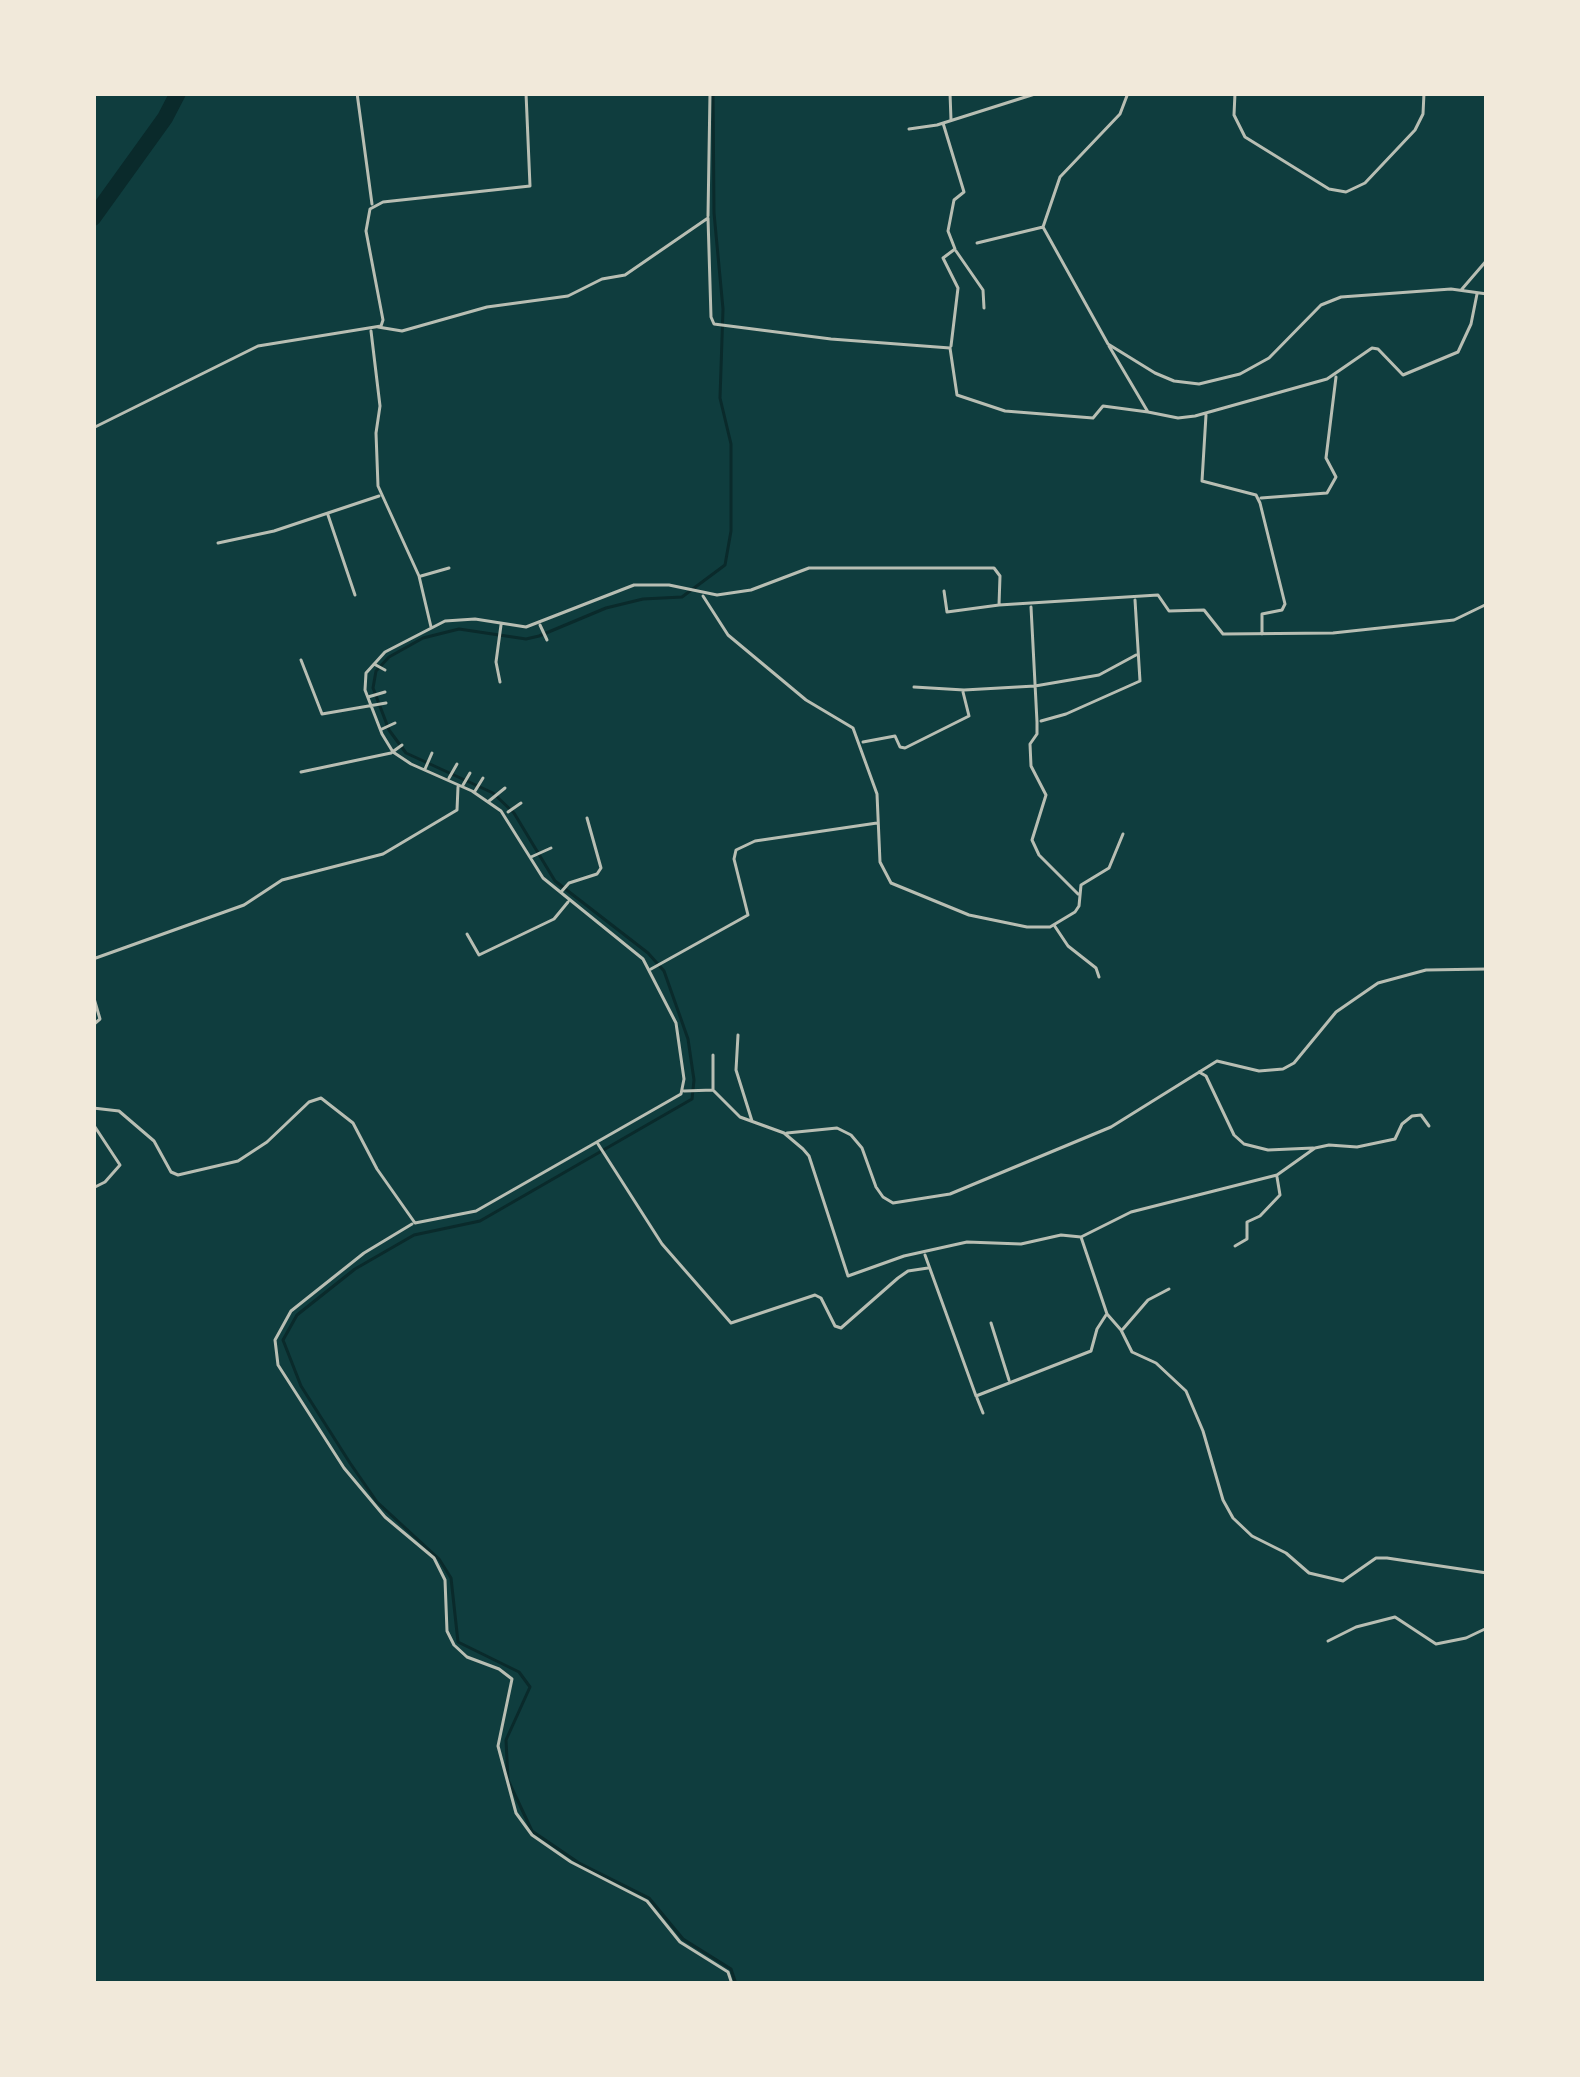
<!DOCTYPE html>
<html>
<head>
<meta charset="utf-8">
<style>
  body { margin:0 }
  #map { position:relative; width:1580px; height:2077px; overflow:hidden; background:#0f3d3e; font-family:"Fira Sans",sans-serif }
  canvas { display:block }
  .frame { position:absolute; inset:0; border:96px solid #f1e9da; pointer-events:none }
</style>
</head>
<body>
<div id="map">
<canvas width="1580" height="2077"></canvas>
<div class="frame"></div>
</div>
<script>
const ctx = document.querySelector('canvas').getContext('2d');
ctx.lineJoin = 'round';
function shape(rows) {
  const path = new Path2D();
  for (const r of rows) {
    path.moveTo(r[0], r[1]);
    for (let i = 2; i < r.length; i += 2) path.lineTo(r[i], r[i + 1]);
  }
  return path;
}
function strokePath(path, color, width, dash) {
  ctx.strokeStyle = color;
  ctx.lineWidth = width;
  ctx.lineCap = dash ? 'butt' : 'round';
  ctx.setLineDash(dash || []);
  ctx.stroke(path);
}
const stream = shape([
  [713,93,714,213,723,309,720,398,731,444,731,531,725,565,682,597,643,599,606,608,539,636,526,639,459,629,423,638,389,657,376,671,373,688,389,730,406,753,493,793,514,813,555,881,648,953,664,971,688,1039,694,1080,692,1099,480,1221,414,1235,355,1269,297,1315,283,1340,301,1386,350,1463,377,1502,439,1559,451,1578,458,1642,519,1672,530,1687,506,1740,508,1780,532,1831,579,1863,649,1898,683,1939,731,1969,736,1984]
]);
const river = shape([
  [93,218,165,118,178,93]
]);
const minor = shape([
  [357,93,372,204],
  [950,93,951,120],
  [1128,93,1120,114,1060,177,1043,227,1108,344,1155,373,1174,381,1199,384,1240,374,1269,358,1321,305,1341,297,1451,289,1487,294],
  [1235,93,1234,115,1245,137,1329,189,1346,192,1365,183,1415,130,1423,114,1424,93],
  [943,123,964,192,954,200,948,231,955,249,943,258,958,288,951,346],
  [909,129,937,125,1038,93],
  [708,216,710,93],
  [977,243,1043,227],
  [956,251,983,290,984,308],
  [1462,289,1487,260],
  [378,327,402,331,487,307,568,296,602,279,625,275,708,218,711,317,714,324,831,339,950,348,957,395,1005,411,1093,418,1103,406,1148,412],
  [371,331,380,406,376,433,378,486,419,576,431,627],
  [1109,346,1148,412,1178,418,1195,416,1327,379,1372,348,1378,349,1403,375,1458,352,1471,324,1477,294],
  [1206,415,1202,481,1256,495,1260,503,1285,604,1282,610,1262,614,1262,634],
  [93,428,258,346,381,326,383,320,366,231,370,209,383,202,530,186,526,93],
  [1261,498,1327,493,1336,477,1326,458,1336,377],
  [328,515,355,595],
  [218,543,274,531,379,496],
  [421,576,449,568],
  [944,591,947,612,999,605],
  [703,596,728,635,806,700,853,728,877,794,880,862,891,883,969,915,1027,927,1050,927,1075,912,1079,906,1081,885,1109,868,1123,834],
  [1031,607,1037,722,1037,734,1030,744,1031,766,1046,795,1032,840,1039,855,1078,894],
  [540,625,547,640],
  [301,660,322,714,386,703],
  [374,664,385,670],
  [500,682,496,662,501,625],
  [914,687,964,690,1035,686,1099,675,1136,655],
  [368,697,385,692],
  [1041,721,1066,714,1140,681,1135,600],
  [382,729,395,723],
  [863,742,895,736,900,747,905,748,969,716,963,692],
  [425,769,432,753],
  [301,772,391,753,402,745],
  [449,778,457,764],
  [463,785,470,773],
  [475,791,483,778],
  [489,801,505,788],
  [508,812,521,803],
  [531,857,551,848],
  [561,892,569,883,597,874,601,868,587,818],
  [1054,925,1068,946,1096,968,1099,977],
  [467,934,479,955,554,919,568,902],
  [93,959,244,905,282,880,383,854,457,810,458,787],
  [651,969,748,915,734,859,736,850,755,841,877,823],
  [93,995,100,1019,93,1025],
  [738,1035,736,1070,752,1121],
  [713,1055,713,1089],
  [1199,1072,1206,1076,1234,1135,1244,1144,1268,1150,1313,1148],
  [684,1091,713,1090,740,1117,784,1133,803,1149,809,1156,848,1276,904,1256,967,1242,1021,1244,1061,1235,1081,1237,1107,1314,1121,1330,1132,1352,1156,1363,1186,1391,1203,1431,1223,1500,1233,1518,1252,1536,1286,1553,1309,1573,1343,1581,1376,1558,1387,1558,1487,1573],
  [93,1108,119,1111,154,1141,171,1172,178,1175,238,1161,267,1142,309,1102,321,1098,353,1123,377,1169,415,1223,476,1211,681,1094,684,1079,676,1023,643,959,543,878,501,811,472,791,411,764,393,752,382,734,365,690,366,673,385,652,445,621,475,619,526,627,634,585,669,585,717,595,751,590,809,568,994,568,1000,576,999,605,1158,595,1169,611,1204,610,1223,634,1333,633,1454,620,1487,604],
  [93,1124,120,1165,105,1182,93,1188],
  [787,1133,837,1128,851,1135,862,1148,876,1187,883,1197,893,1203,950,1194,1111,1127,1217,1061,1259,1071,1283,1069,1294,1063,1336,1012,1378,983,1426,970,1487,969],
  [598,1144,662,1244,731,1323,815,1295,821,1298,835,1326,841,1328,898,1278,908,1271,928,1268],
  [412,1224,364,1253,291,1311,275,1340,278,1365,344,1468,385,1517,434,1558,445,1580,447,1631,454,1645,467,1657,499,1669,512,1679,498,1746,516,1813,532,1835,571,1862,647,1901,680,1942,728,1972,732,1984],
  [1081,1237,1131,1212,1277,1175,1315,1148,1329,1145,1357,1147,1395,1139,1402,1124,1412,1116,1421,1115,1429,1126],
  [1235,1246,1247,1239,1247,1222,1260,1216,1280,1195,1277,1177],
  [925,1255,976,1396,1091,1351,1097,1329,1106,1315],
  [991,1323,1009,1380],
  [1123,1329,1148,1300,1169,1289],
  [977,1398,983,1413],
  [1328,1641,1356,1627,1395,1617,1436,1644,1466,1638,1487,1628]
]);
strokePath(stream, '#0a2a2b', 3);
strokePath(river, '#0a2a2b', 16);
strokePath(minor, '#b8beb3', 3);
</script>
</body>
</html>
